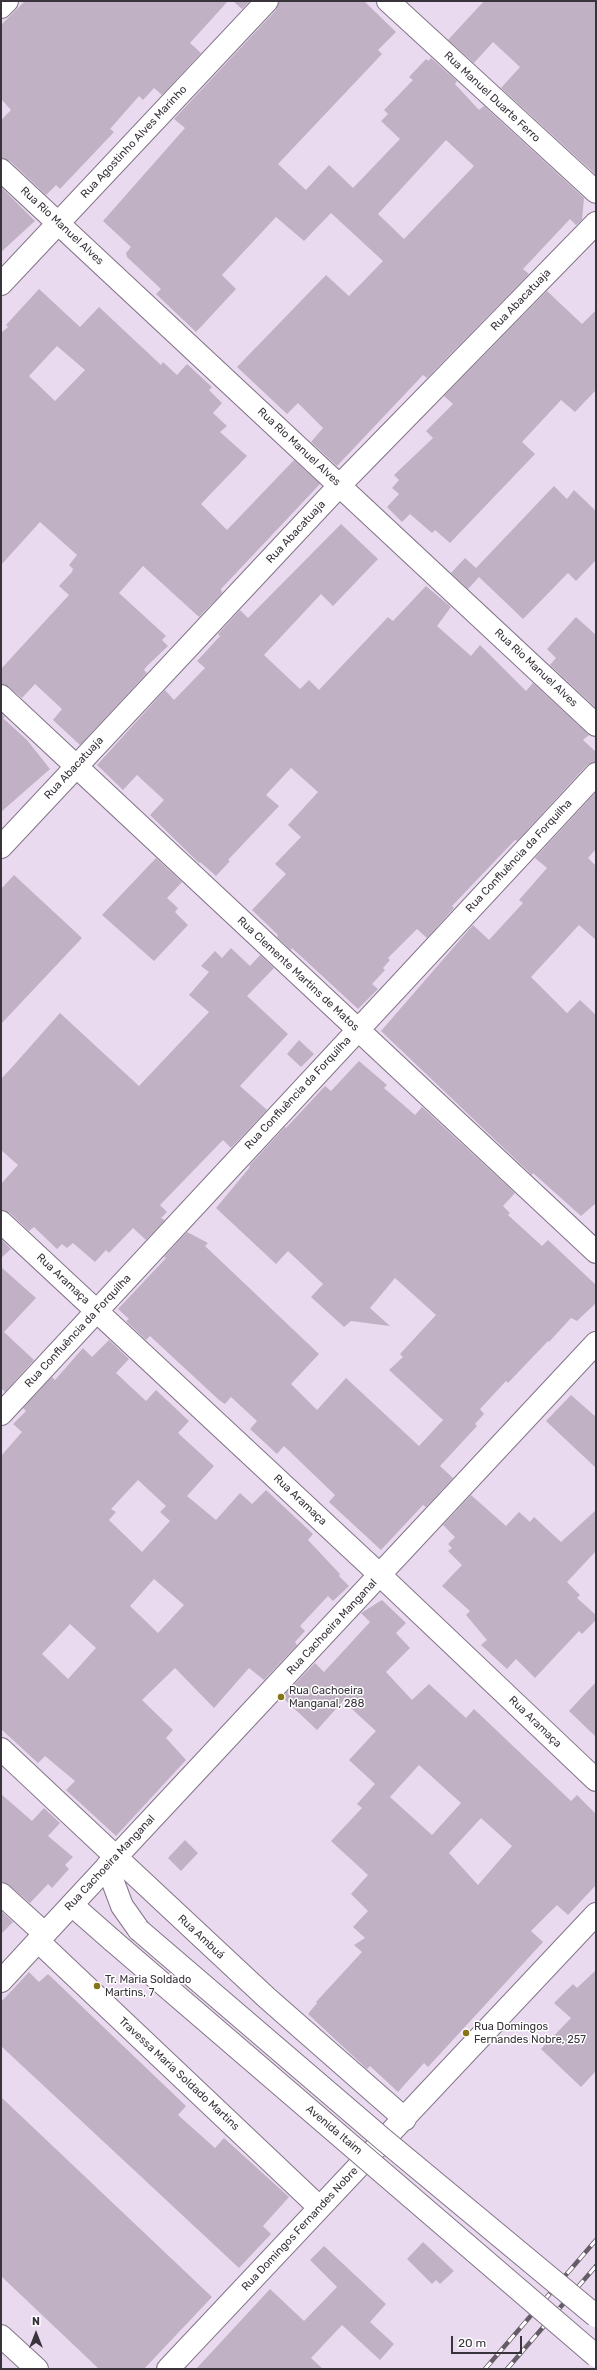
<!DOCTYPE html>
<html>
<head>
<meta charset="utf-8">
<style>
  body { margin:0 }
  #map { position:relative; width:597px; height:2370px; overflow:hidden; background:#eadaef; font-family:Rubik,sans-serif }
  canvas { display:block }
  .frame { position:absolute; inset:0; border:2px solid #39333b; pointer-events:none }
  .north { position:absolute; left:16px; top:2314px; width:40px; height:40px; -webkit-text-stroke:3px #fff; paint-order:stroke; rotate:0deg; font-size:11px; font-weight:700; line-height:16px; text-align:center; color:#39333b }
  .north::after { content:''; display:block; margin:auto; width:14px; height:18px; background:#39333b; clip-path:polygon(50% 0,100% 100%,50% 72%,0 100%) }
  .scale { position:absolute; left:451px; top:2336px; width:71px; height:18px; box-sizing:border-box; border:2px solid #39333b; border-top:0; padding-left:5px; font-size:12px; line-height:14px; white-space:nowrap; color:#39333b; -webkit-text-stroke:3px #fff; paint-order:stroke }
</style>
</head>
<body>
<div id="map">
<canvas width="597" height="2370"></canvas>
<div class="frame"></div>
<div class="north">N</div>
<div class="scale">20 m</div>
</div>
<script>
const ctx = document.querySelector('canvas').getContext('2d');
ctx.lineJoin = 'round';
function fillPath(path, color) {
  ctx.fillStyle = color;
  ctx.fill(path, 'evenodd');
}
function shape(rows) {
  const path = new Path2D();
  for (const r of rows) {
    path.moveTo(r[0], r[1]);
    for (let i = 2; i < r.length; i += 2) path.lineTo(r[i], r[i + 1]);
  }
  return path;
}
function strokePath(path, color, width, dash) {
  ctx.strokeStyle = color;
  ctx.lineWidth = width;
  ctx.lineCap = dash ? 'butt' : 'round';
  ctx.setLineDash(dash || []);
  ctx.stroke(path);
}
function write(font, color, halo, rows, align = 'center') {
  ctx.font = font + ' Rubik,sans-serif';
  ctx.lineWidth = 3;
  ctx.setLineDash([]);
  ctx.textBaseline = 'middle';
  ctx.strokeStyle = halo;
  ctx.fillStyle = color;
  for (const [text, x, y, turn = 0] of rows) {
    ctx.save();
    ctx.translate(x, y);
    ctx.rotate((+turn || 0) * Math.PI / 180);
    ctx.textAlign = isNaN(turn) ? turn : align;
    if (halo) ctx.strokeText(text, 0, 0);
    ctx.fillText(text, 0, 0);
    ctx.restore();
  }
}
const building = shape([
  [25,1,228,1,190,43,201,53,162,95,154,88,143,100,139,96,110,129,114,132,60,189,56,185,46,195,10,161,1,158,1,120,11,110,1,99,1,25],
  [233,1,250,1,242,9],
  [279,1,364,1,396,32,378,50,382,54,278,164,306,190,329,165,353,188,400,139,381,121,388,114,384,110,413,80,409,77,426,59,428,61,431,58,457,81,455,84,479,110,484,106,584,198,582,220,576,225,570,219,523,269,529,274,427,378,423,375,337,466,311,442,323,428,298,403,287,414,237,367,326,275,349,296,383,261,331,213,304,241,276,217,222,275,236,289,196,332,156,294,161,289,127,257,126,253,131,247,103,221,185,128,174,119,276,10],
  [446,140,474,166,404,239,378,214],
  [484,1,596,1,596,175,501,88,520,67,493,42,474,63,448,40],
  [1,187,35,221,1,252],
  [39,289,80,327,99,307,161,365,163,362,177,375,187,364,212,387,209,390,222,403,213,413,227,426,220,432,247,456,201,504,227,530,294,460,320,484,221,589,222,593,199,617,143,566,119,593,166,636,162,640,168,646,147,666,144,670,147,673,80,745,53,720,62,709,35,684,22,698,9,687,1,684,1,669,69,595,59,586,72,572,73,569,69,565,77,555,40,522,1,565,1,333,8,327,6,325],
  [57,346,85,370,55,401,29,376],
  [547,291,582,324,596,310,596,390,575,412,561,400,522,442,535,454,450,543,435,530,432,533,410,514,402,522,387,507,399,494,392,488,399,480,394,475,433,438,426,431,453,404,444,396],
  [554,486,567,499,574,490,596,511,596,560,576,581,568,573,523,619,479,577,468,589,451,573,465,558,476,568],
  [341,524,378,559,333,606,321,594,264,655,300,689,309,680,319,690,388,617,393,621,426,586,451,607,437,626,471,656,480,645,526,691,533,683,589,735,583,740,596,752,596,762,587,765,517,841,515,840,452,906,454,908,427,938,417,929,388,958,390,960,383,968,385,970,372,984,378,989,358,1009,292,948,291,950,277,937,278,935,252,910,286,874,275,864,301,837,288,825,318,792,291,768,266,795,279,806,228,860,230,861,216,876,200,862,199,863,150,815,164,800,137,775,123,790,97,765,165,690,174,700,205,668,197,661,220,636,218,634,240,610,248,618],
  [576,617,596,635,596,708,550,665,556,658,547,649],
  [1,713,5,717,3,718,27,740,50,769,1,812],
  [596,792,596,849,588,858,596,866,596,940,579,925,531,977,567,1013,580,1000,596,1015,596,1203,581,1216,533,1173,532,1175,381,1031,473,925,489,940,523,903,519,900,547,868,535,858],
  [156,858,182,882,167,898,178,908,175,912,188,925,154,961,102,915],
  [14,875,82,938,1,1024,1,889],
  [231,948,250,966,260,955,274,968,247,996,288,1034,240,1086,267,1110,231,1148,223,1140,160,1205,167,1212,161,1218,165,1220,146,1240,133,1228,109,1253,106,1250,95,1262,73,1243,67,1248,62,1244,57,1249,34,1227,29,1231,10,1213,1,1210,1,1184,18,1165,1,1150,1,1079,14,1065,60,1013,139,1086,209,1012,189,995,209,972,201,966,215,951,222,958],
  [299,1040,314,1054,301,1067,287,1054],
  [359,1061,387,1085,384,1088,415,1115,422,1107,515,1193,503,1206,510,1213,508,1215,542,1246,548,1240,596,1285,596,1303,577,1321,571,1318,549,1342,548,1341,508,1383,506,1381,480,1409,484,1414,475,1424,477,1426,440,1466,453,1478,426,1507,423,1505,381,1550,329,1502,335,1495,284,1446,277,1454,250,1429,257,1421,231,1397,225,1404,219,1400,150,1336,146,1340,126,1321,129,1319,118,1309,166,1258,164,1257,187,1232,208,1243,205,1246,319,1354,291,1384,317,1410,346,1378,419,1446,443,1420,389,1370,403,1357,400,1354,436,1315,395,1278,370,1308,390,1326,351,1321,344,1327,311,1297,323,1284,288,1251,276,1264,216,1208,250,1167,249,1166,285,1127,286,1128,325,1086,331,1091],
  [1,1239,11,1249,1,1258],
  [1,1267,36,1298,4,1332,34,1360,5,1392,1,1388],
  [109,1340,129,1359,116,1373,146,1401,156,1390,189,1421,178,1433,214,1466,187,1496,216,1520,240,1493,252,1504,266,1490,313,1534,308,1540,340,1574,339,1576,349,1586,333,1601,328,1596,300,1626,305,1631,295,1642,297,1645,264,1680,249,1668,214,1708,175,1668,142,1700,173,1730,166,1738,186,1760,116,1836,66,1790,75,1781,45,1756,38,1763,1,1729,1,1456,22,1432,13,1424,26,1411,23,1408,52,1377,55,1380,83,1348,92,1357],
  [138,1480,166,1506,160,1512,170,1521,142,1552,109,1520,116,1512,111,1509],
  [154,1579,184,1605,158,1633,130,1606],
  [70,1624,96,1648,68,1679,42,1654],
  [571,1395,596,1417,596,1468,546,1421],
  [471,1495,506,1526,519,1512,530,1522,534,1517,561,1542,596,1510,596,1551,567,1582,580,1595,577,1598,596,1615,596,1620,582,1634,579,1631,535,1678,516,1659,507,1669,481,1645,487,1640,466,1615,470,1611,442,1586,462,1565,448,1551,452,1548,448,1544,455,1537,443,1525],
  [382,1600,406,1623,396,1633,410,1648,386,1672,412,1700,429,1684,466,1718,474,1709,571,1801,577,1795,596,1814,596,1885,568,1915,557,1905,531,1931,543,1942,428,2067,424,2063,398,2092,370,2066,367,2069,308,2014,317,2003,316,2002,362,1952,354,1945,365,1938,353,1927,368,1911,351,1894,368,1875,331,1841,362,1808,357,1804,375,1784,349,1760,376,1731,343,1701,317,1730,282,1697,315,1663,324,1672,370,1622,361,1613],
  [419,1765,461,1803,432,1835,390,1797],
  [481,1818,512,1846,478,1885,449,1853],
  [596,1682,596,1737,569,1711],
  [1,1794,32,1821,44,1808,60,1823,48,1836,73,1857,65,1865,69,1869,52,1888,48,1884,30,1903,9,1885,1,1882],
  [185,1840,198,1853,181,1871,168,1858],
  [1,1911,13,1922,1,1934],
  [596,1970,596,2071,581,2087,541,2049,571,2018,554,2003,573,1984,577,1988],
  [29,1972,39,1982,48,1974,186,2106,178,2115,215,2148,224,2138,289,2197,263,2226,271,2234,239,2268,1,2046,1,2002],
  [1,2097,212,2297,144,2369,99,2369,1,2276],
  [423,2242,454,2271,440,2284,436,2280,432,2284,407,2259],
  [324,2246,386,2304,370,2322,394,2344,380,2360,342,2325,311,2358,323,2369,196,2369,270,2289,304,2321,337,2287,310,2260]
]);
const minor = shape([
  [388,1,596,192],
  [1,7,7,1],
  [1,170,596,725],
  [1,284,267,1],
  [1,696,596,1252],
  [1,847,340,485,596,223],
  [1,1222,380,1575,596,1780],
  [1,1414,596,774],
  [1,1749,116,1857,596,1343],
  [1,1894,44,1933],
  [1,1981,38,1941],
  [1,2336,37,2369]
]);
const tertiary = shape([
  [107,1866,122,1906,139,1930],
  [72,1905,113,1941],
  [319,2207,38,1941,116,1857,267,1998,405,2119],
  [168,2369,596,1914]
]);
const rail = shape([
  [485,2369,596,2240],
  [507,2369,596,2266]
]);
const tertiaryBridge = shape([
  [139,1930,384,2140,596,2316],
  [113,1941,596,2356]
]);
const markers = [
  [281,1697,4,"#867416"],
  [97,1986,4,"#867416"],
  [466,2033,4,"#867416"]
];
const streetNames = [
  ["Rua Manuel Duarte Ferro",492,97,43],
  ["Rua Agostinho Alves Marinho",134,142,-47],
  ["Rua Rio Manuel Alves",62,226,43],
  ["Rua Abacatuaja",521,300,-46],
  ["Rua Rio Manuel Alves",299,447,43],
  ["Rua Abacatuaja",296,532,-47],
  ["Rua Rio Manuel Alves",536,668,43],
  ["Rua Abacatuaja",74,768,-47],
  ["Rua Confluência da Forquilha",519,856,-47],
  ["Rua Clemente Martins de Matos",298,974,43],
  ["Rua Confluência da Forquilha",298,1093,-47],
  ["Rua Aramaça",63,1279,43],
  ["Rua Confluência da Forquilha",78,1331,-47],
  ["Rua Aramaça",300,1500,43],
  ["Rua Cachoeira Manganal",332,1627,-47],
  ["Rua Aramaça",535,1722,44],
  ["Rua Cachoeira Manganal",110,1863,-47],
  ["Rua Ambuá",201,1937,43],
  ["Travessa Maria Soldado Martins",179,2074,43],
  ["Avenida Itaim",334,2130,40],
  ["Rua Domingos Fernandes Nobre",300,2229,-47]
];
const poiNames = [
  ["Rua Cachoeira",289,1691],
  ["Manganal, 288",289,1704],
  ["Tr. Maria Soldado",105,1980],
  ["Martins, 7",105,1993],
  ["Rua Domingos",474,2027],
  ["Fernandes Nobre, 257",474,2040]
];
fillPath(building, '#c0b1c5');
strokePath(minor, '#837588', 24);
strokePath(tertiary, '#837588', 24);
strokePath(minor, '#fff', 22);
strokePath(tertiary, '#fff', 22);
strokePath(rail, '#655c67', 4.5);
strokePath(rail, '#fff', 3, [9]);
strokePath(tertiaryBridge, '#837588', 24, []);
strokePath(tertiaryBridge, '#fff', 22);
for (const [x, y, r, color] of markers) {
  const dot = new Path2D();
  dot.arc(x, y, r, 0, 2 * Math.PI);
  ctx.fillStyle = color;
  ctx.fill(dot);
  strokePath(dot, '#fff', 1.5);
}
write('11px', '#39333b', '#fff', streetNames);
write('11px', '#39333b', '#fff', poiNames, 'left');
</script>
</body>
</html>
